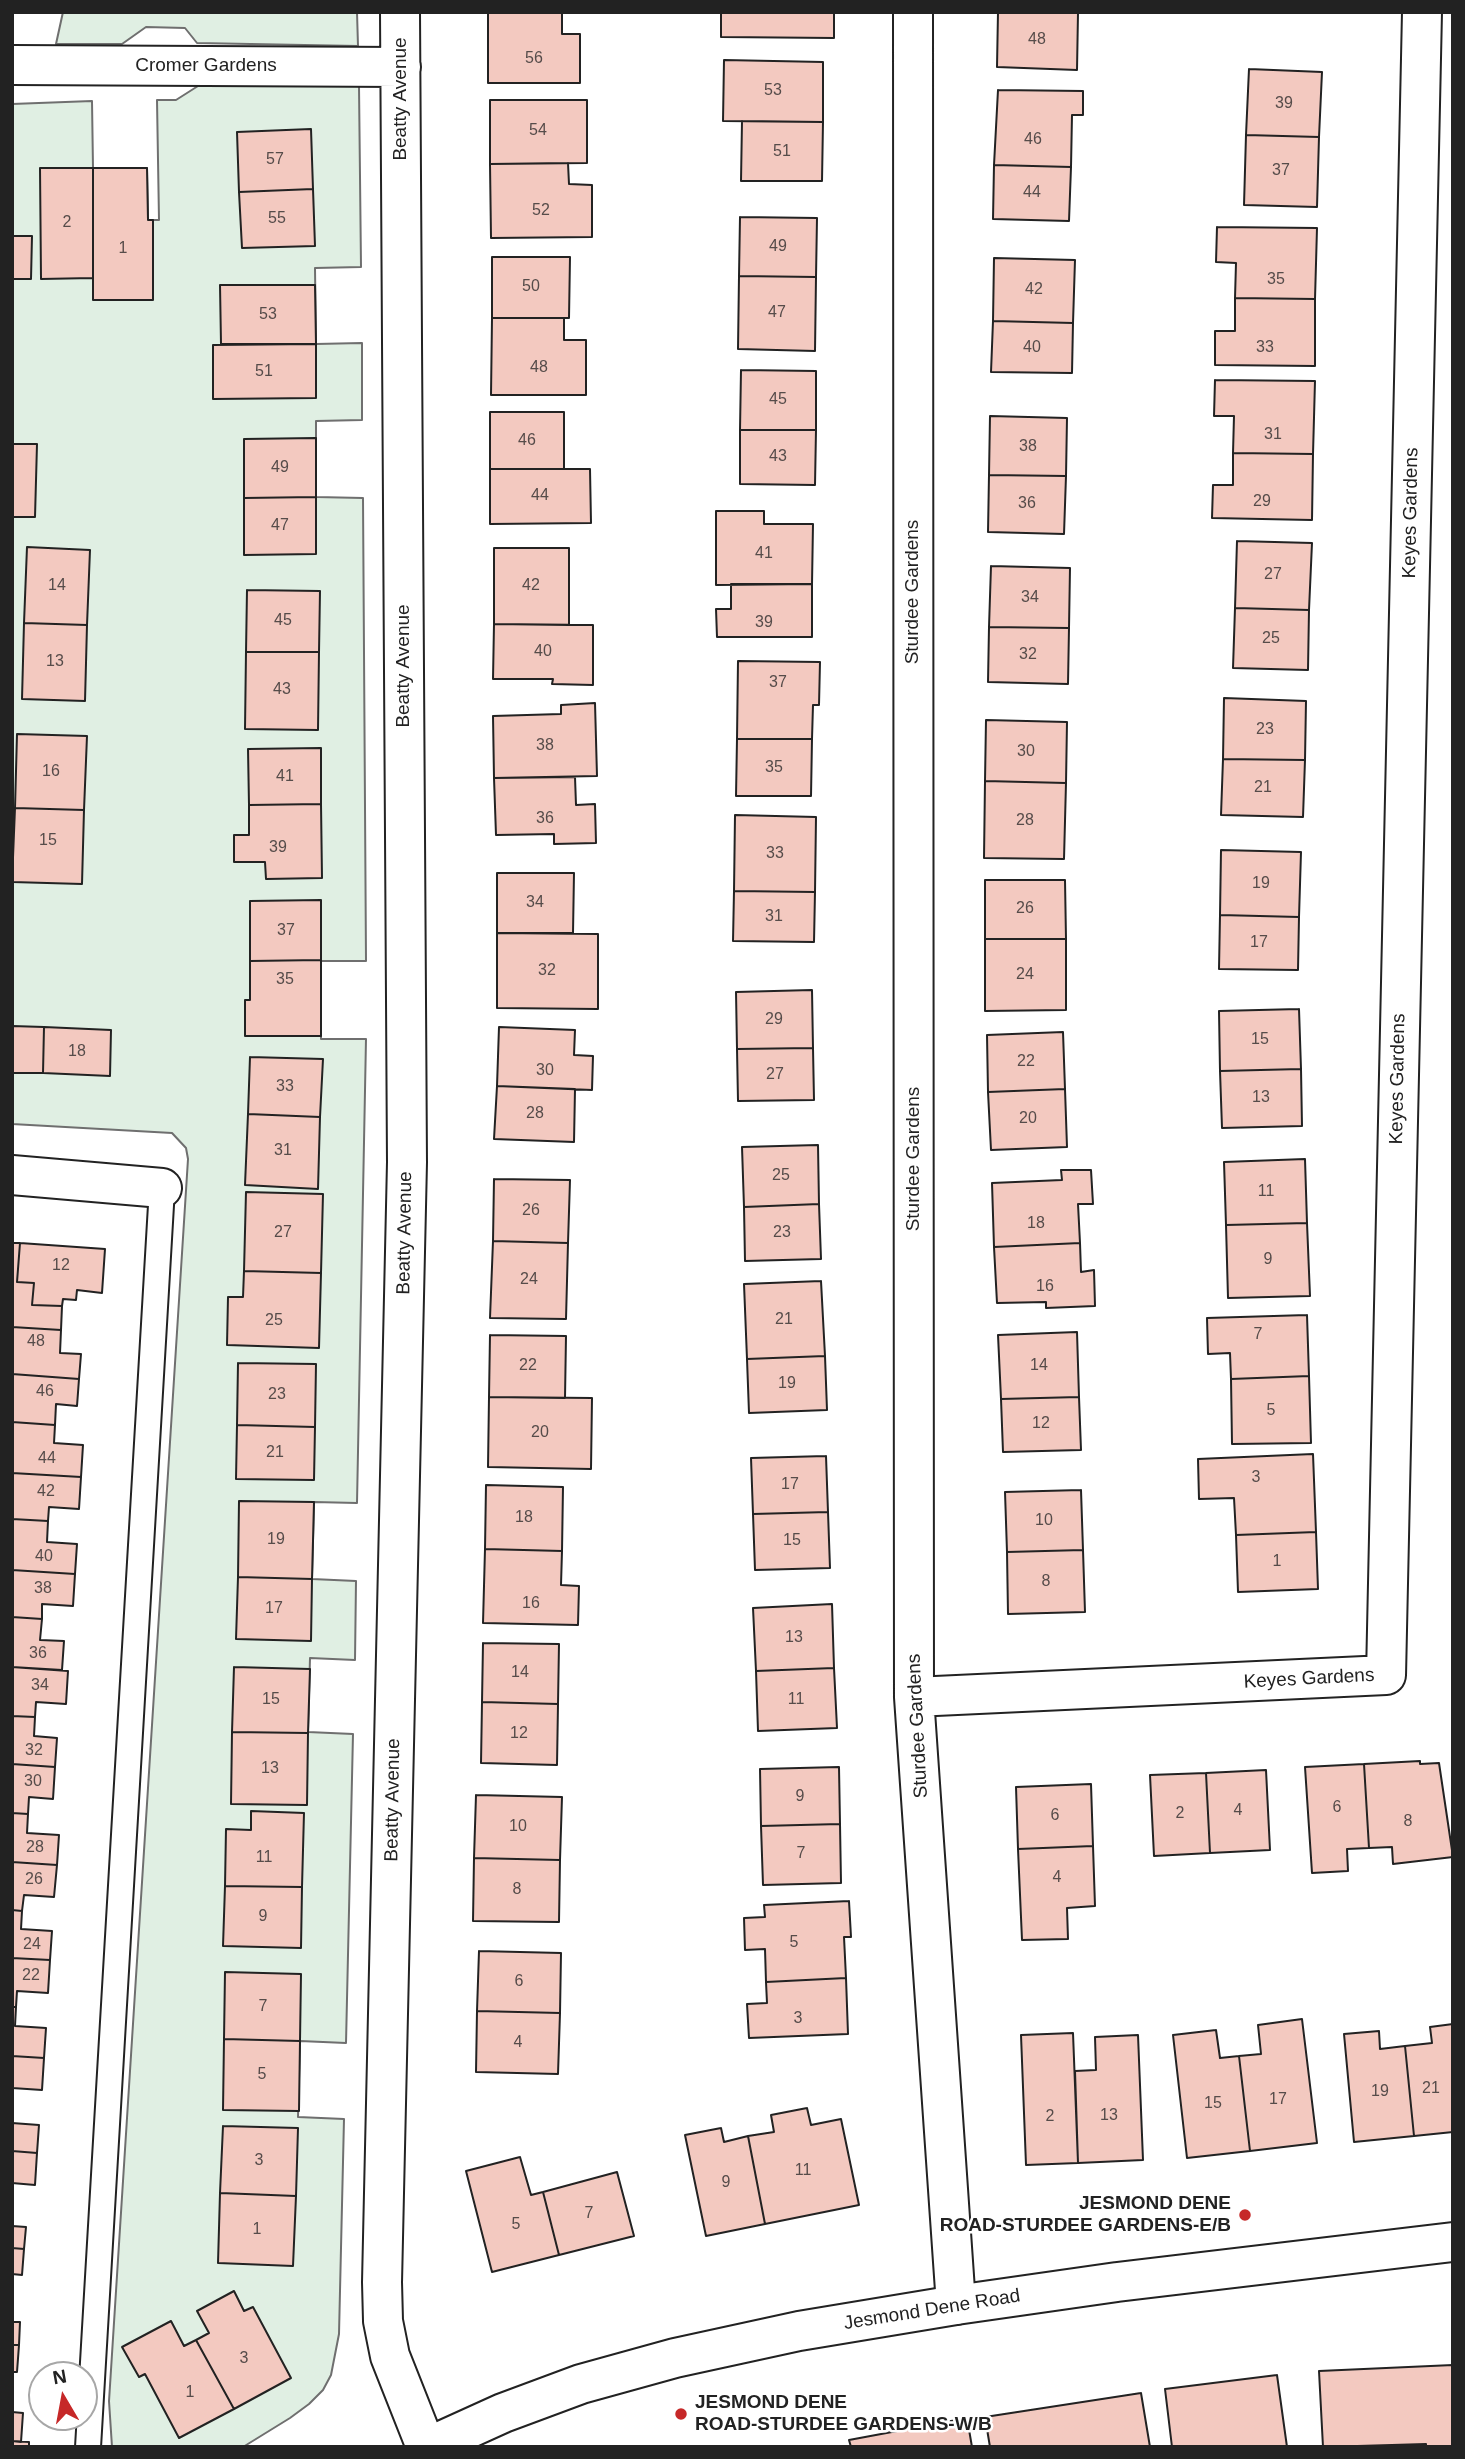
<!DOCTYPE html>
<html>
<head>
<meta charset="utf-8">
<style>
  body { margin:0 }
  #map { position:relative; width:1465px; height:2459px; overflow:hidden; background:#fff; font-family:Arial,sans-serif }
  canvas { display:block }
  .frame { position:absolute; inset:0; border:14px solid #222; pointer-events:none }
  .north { position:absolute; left:28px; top:2361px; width:70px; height:70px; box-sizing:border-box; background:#fff; border:2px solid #a7a7a7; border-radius:50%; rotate:350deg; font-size:19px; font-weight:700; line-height:28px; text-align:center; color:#222 }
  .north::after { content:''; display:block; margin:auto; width:24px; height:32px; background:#c62828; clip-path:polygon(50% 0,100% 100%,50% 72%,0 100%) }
</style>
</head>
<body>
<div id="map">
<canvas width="1465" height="2459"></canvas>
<div class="frame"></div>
<div class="north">N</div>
</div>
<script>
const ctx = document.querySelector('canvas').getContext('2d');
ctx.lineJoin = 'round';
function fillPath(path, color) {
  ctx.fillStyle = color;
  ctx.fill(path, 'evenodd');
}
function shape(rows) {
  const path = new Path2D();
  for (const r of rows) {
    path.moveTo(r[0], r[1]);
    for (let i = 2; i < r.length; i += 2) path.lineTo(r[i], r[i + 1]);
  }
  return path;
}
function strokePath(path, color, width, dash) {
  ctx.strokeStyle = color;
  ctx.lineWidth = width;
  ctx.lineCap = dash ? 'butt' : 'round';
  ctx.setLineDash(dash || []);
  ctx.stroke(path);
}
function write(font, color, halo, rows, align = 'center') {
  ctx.font = font + ' Arial,sans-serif';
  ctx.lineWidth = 5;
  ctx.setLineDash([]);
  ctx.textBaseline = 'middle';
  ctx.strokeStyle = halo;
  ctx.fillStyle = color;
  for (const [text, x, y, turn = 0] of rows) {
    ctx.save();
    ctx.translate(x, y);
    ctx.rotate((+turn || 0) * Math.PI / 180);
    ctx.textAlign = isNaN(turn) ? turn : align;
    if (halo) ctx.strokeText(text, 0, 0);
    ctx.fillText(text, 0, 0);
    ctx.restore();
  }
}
const green = shape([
  [63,12,357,12,358,46,197,43,185,28,146,27,122,44,56,44,63,12],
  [198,86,359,86,361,267,315,268,316,344,362,343,362,420,316,421,316,497,363,498,366,961,321,961,321,1039,366,1039,357,1503,314,1502,312,1579,356,1581,355,1660,310,1658,308,1732,353,1734,346,2043,300,2041,298,2117,344,2119,339,2334,331,2375,323,2390,309,2404,290,2418,243,2447,112,2447,109,2401,188,1159,186,1148,172,1133,12,1124,12,104,92,101,93,168,147,168,148,220,159,220,157,100,176,100,198,86]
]);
const building = shape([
  [488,12,562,12,562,34,580,34,580,83,488,83,488,12],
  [721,12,834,12,834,38,721,37,721,12],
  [998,12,1078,13,1077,70,997,67,998,12],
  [724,60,823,62,823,122,723,121,724,60],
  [1249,69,1322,72,1319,137,1246,135,1249,69],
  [998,90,1083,91,1083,115,1072,115,1071,167,994,165,998,90],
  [490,100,587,100,587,163,490,164,490,100],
  [742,121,823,122,822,181,741,181,742,121],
  [311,129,313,189,239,192,237,132,311,129],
  [1246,135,1319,137,1317,207,1244,205,1246,135],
  [568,163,569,184,592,185,592,237,491,238,490,164,568,163],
  [994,165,1071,167,1069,221,993,219,994,165],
  [40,168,93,168,93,278,41,279,40,168],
  [93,168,147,168,148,220,153,220,153,300,93,300,93,168],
  [313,189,315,246,242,248,239,192,313,189],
  [740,217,817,218,816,277,739,276,740,217],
  [1217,227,1317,228,1315,299,1235,298,1236,263,1216,262,1217,227],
  [12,236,32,236,31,279,12,279,12,236],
  [492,257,570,257,569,318,492,318,492,257],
  [994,258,1075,260,1073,323,993,321,994,258],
  [739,276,816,277,815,351,738,349,739,276],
  [220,285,315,285,316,344,221,344,220,285],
  [1235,298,1315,299,1315,366,1215,365,1215,331,1235,331,1235,298],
  [492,318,564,318,564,340,586,340,586,395,491,395,492,318],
  [993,321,1073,323,1072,373,991,372,993,321],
  [316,344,316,398,213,399,213,345,316,344],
  [741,370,816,371,816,430,740,430,741,370],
  [1215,380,1315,381,1313,454,1233,453,1234,416,1214,416,1215,380],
  [490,412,564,412,564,469,490,469,490,412],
  [990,416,1067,418,1066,476,989,475,990,416],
  [740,430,816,430,815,485,740,484,740,430],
  [316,438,316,497,244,498,244,439,316,438],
  [12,444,37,444,35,517,12,517,12,444],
  [1233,453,1313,454,1312,520,1212,518,1213,485,1233,485,1233,453],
  [490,469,590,469,591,523,490,524,490,469],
  [989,475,1066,476,1064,534,988,532,989,475],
  [316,497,316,554,244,555,244,498,316,497],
  [716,511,764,511,764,524,813,524,812,584,716,585,716,511],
  [1237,541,1312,543,1309,610,1235,608,1237,541],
  [27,547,90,550,87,625,24,623,27,547],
  [494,548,569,548,569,625,494,624,494,548],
  [991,566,1070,568,1069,628,989,627,991,566],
  [731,584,812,584,812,637,717,637,716,609,731,609,731,584],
  [247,590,320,591,319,652,246,652,247,590],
  [1235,608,1309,610,1308,670,1233,668,1235,608],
  [24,623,87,625,85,701,22,699,24,623],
  [494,624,593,625,593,685,552,684,553,679,493,679,494,624],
  [989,627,1069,628,1068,684,988,682,989,627],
  [246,652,319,652,318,730,245,729,246,652],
  [738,661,820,662,819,705,813,705,812,739,737,739,738,661],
  [1224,698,1306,701,1305,760,1223,759,1224,698],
  [595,703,597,776,494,778,493,716,561,714,561,705,595,703],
  [986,720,1067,722,1066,783,985,781,986,720],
  [17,734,87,736,84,810,15,808,17,734],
  [737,739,812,739,811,796,736,796,737,739],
  [321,748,321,804,249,805,248,749,321,748],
  [1223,759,1305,760,1303,817,1221,815,1223,759],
  [575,777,576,805,595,804,596,843,554,844,554,834,496,835,494,778,575,777],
  [985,781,1066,783,1064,859,984,858,985,781],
  [321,804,322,878,266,879,265,862,234,862,234,835,249,835,249,805,321,804],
  [15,808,84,810,82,884,12,882,15,808],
  [735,815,816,817,815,892,734,891,735,815],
  [1221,850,1301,852,1299,917,1220,915,1221,850],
  [497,873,574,873,573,933,497,933,497,873],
  [985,880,1065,880,1066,939,985,939,985,880],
  [734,891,815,892,814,942,733,941,734,891],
  [321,900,321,960,250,961,250,901,321,900],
  [1220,915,1299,917,1298,970,1219,969,1220,915],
  [497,933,598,934,598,1009,497,1008,497,933],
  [985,939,1066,939,1066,1010,985,1011,985,939],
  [321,960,321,1036,245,1036,245,1000,250,1000,250,961,321,960],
  [812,990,813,1048,737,1049,736,992,812,990],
  [1299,1009,1301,1069,1220,1071,1219,1011,1299,1009],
  [12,1026,44,1027,43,1073,12,1073,12,1026],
  [44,1027,111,1030,110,1076,43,1073,44,1027],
  [499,1027,575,1030,574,1055,593,1056,592,1090,497,1086,499,1027],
  [1063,1032,1065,1089,988,1092,987,1035,1063,1032],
  [813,1048,814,1100,738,1101,737,1049,813,1048],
  [250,1057,323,1059,320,1117,248,1114,250,1057],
  [1301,1069,1302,1126,1222,1128,1220,1071,1301,1069],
  [497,1086,575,1089,574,1142,494,1139,497,1086],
  [1065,1089,1067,1147,991,1150,988,1092,1065,1089],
  [248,1114,320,1117,318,1189,245,1185,248,1114],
  [818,1145,819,1204,744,1207,742,1147,818,1145],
  [1305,1159,1307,1223,1226,1225,1224,1162,1305,1159],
  [1061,1170,1091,1170,1093,1204,1078,1204,1080,1243,994,1247,992,1183,1062,1180,1061,1170],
  [494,1179,570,1180,568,1243,493,1241,494,1179],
  [246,1192,323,1194,321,1273,244,1271,246,1192],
  [819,1204,821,1259,745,1261,744,1207,819,1204],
  [1307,1223,1310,1296,1228,1298,1226,1225,1307,1223],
  [493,1241,568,1243,566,1319,490,1318,493,1241],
  [12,1243,20,1243,17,1282,34,1283,32,1305,62,1306,61,1330,12,1327,12,1243],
  [20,1243,105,1249,102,1293,77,1290,76,1300,63,1299,62,1306,32,1305,34,1283,17,1282,20,1243],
  [1080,1243,1081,1272,1094,1270,1095,1306,1046,1308,1046,1302,997,1303,994,1247,1080,1243],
  [244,1271,321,1273,319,1348,227,1345,228,1297,243,1297,244,1271],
  [821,1281,825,1356,747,1359,744,1284,821,1281],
  [1307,1315,1309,1376,1231,1379,1230,1353,1208,1354,1207,1318,1307,1315],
  [12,1327,61,1330,60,1353,81,1354,79,1379,12,1374,12,1327],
  [1077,1332,1079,1397,1001,1399,998,1335,1077,1332],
  [490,1335,566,1336,565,1398,489,1397,490,1335],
  [825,1356,827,1410,749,1413,747,1359,825,1356],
  [238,1363,316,1364,315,1427,237,1425,238,1363],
  [12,1374,79,1379,77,1406,56,1404,55,1425,12,1422,12,1374],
  [1309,1376,1311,1443,1232,1444,1231,1379,1309,1376],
  [489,1397,592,1398,591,1469,488,1467,489,1397],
  [1079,1397,1081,1450,1003,1452,1001,1399,1079,1397],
  [12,1422,55,1425,54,1443,83,1445,81,1477,12,1473,12,1422],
  [237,1425,315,1427,314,1480,236,1479,237,1425],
  [1313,1454,1316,1532,1236,1535,1234,1498,1199,1499,1198,1459,1313,1454],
  [826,1456,828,1512,753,1514,751,1458,826,1456],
  [12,1473,81,1477,79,1509,49,1507,48,1521,12,1519,12,1473],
  [486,1485,563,1487,562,1551,485,1549,486,1485],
  [1081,1490,1083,1550,1007,1552,1005,1492,1081,1490],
  [239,1501,314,1502,312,1579,238,1577,239,1501],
  [828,1512,830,1568,755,1570,753,1514,828,1512],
  [12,1519,48,1521,47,1542,77,1544,75,1574,12,1570,12,1519],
  [1316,1532,1318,1589,1238,1592,1236,1535,1316,1532],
  [485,1549,562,1551,561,1585,579,1586,578,1625,483,1623,485,1549],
  [1083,1550,1085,1612,1008,1614,1007,1552,1083,1550],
  [12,1570,75,1574,73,1606,42,1604,42,1619,12,1617,12,1570],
  [238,1577,312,1579,311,1641,236,1639,238,1577],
  [832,1604,834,1668,756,1671,753,1608,832,1604],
  [12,1617,42,1619,40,1640,64,1641,62,1670,12,1667,12,1617],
  [483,1643,559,1644,558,1704,482,1702,483,1643],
  [12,1667,68,1671,66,1704,36,1702,35,1717,12,1716,12,1667],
  [234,1667,310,1669,308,1733,232,1732,234,1667],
  [834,1668,837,1728,758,1731,756,1671,834,1668],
  [482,1702,558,1704,557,1765,481,1763,482,1702],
  [12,1716,35,1717,34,1736,57,1738,55,1767,12,1764,12,1716],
  [232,1732,308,1733,307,1805,231,1804,232,1732],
  [1420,1761,1420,1764,1439,1763,1453,1857,1393,1864,1392,1847,1369,1848,1364,1764,1420,1761],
  [12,1764,55,1767,53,1799,29,1797,28,1814,12,1813,12,1764],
  [1364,1764,1369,1848,1347,1849,1348,1871,1312,1873,1305,1767,1364,1764],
  [839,1767,840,1824,761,1826,760,1769,839,1767],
  [1266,1770,1270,1850,1210,1853,1206,1773,1266,1770],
  [1206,1773,1210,1853,1154,1856,1150,1775,1206,1773],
  [1091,1784,1093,1846,1018,1849,1016,1787,1091,1784],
  [476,1795,562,1797,560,1860,474,1858,476,1795],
  [251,1811,304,1813,302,1887,225,1886,226,1829,251,1830,251,1811],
  [12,1813,28,1814,27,1833,59,1835,57,1865,12,1862,12,1813],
  [840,1824,841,1883,763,1885,761,1826,840,1824],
  [1093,1846,1095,1906,1067,1908,1068,1939,1022,1940,1018,1849,1093,1846],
  [474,1858,560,1860,559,1922,473,1921,474,1858],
  [12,1862,57,1865,54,1897,24,1895,22,1911,12,1910,12,1862],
  [225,1886,302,1887,301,1948,223,1946,225,1886],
  [849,1901,851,1937,844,1937,846,1978,766,1982,765,1949,745,1950,744,1918,765,1917,764,1905,849,1901],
  [12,1910,22,1911,21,1929,52,1931,50,1960,12,1958,12,1910],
  [479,1951,561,1953,560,2013,477,2011,479,1951],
  [12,1958,50,1960,48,1993,17,1991,16,2007,12,2007,12,1958],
  [225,1972,301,1974,300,2041,224,2039,225,1972],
  [846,1978,848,2034,749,2038,747,2004,767,2003,766,1982,846,1978],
  [12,2007,16,2007,15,2026,46,2028,44,2058,12,2056,12,2007],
  [477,2011,560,2013,558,2074,476,2072,477,2011],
  [1302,2019,1317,2143,1250,2151,1239,2056,1261,2054,1258,2025,1302,2019],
  [1453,2024,1453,2132,1414,2136,1405,2046,1432,2043,1430,2027,1453,2024],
  [1216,2030,1220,2058,1239,2056,1250,2151,1187,2158,1173,2035,1216,2030],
  [1379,2031,1380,2049,1405,2046,1414,2136,1354,2142,1344,2034,1379,2031],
  [1073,2033,1078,2163,1026,2165,1021,2035,1073,2033],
  [1138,2035,1143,2160,1078,2163,1075,2071,1096,2070,1095,2037,1138,2035],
  [224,2039,300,2041,299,2111,223,2110,224,2039],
  [12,2056,44,2058,42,2090,12,2088,12,2056],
  [807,2108,811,2125,841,2119,859,2205,765,2224,748,2136,774,2132,771,2115,807,2108],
  [12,2123,39,2125,37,2153,12,2151,12,2123],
  [223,2126,298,2128,296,2196,220,2193,223,2126],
  [721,2128,724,2142,748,2136,765,2224,706,2236,685,2135,721,2128],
  [12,2151,37,2153,35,2185,12,2183,12,2151],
  [520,2157,531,2195,543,2192,559,2255,492,2272,466,2171,520,2157],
  [617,2172,634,2236,559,2255,543,2192,617,2172],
  [220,2193,296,2196,293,2266,218,2263,220,2193],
  [12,2226,26,2227,24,2249,12,2248,12,2226],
  [12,2248,24,2249,22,2275,12,2274,12,2248],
  [234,2291,244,2311,253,2307,291,2378,234,2409,196,2340,209,2333,197,2311,234,2291],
  [171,2321,184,2346,196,2340,234,2409,179,2438,145,2374,139,2377,122,2347,171,2321],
  [12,2322,20,2322,19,2345,12,2345,12,2322],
  [12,2345,19,2345,17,2372,12,2372,12,2345],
  [1453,2365,1453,2447,1426,2447,1426,2444,1323,2447,1319,2371,1453,2365],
  [1277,2375,1287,2447,1172,2447,1165,2389,1277,2375],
  [1141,2393,1150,2447,990,2447,985,2417,1141,2393],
  [12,2412,23,2413,21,2442,12,2441,12,2412],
  [967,2418,972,2447,851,2447,849,2440,967,2418],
  [12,2441,29,2442,29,2447,12,2447,12,2441]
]);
const service = shape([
  [88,2447,162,1188]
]);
const minor = shape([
  [400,12,407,1162,382,2282,383,2321,390,2356,426,2447],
  [913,12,914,1697,956,2305],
  [12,65,401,67],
  [12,1175,162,1188],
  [914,1697,1386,1675,1422,12]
]);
const primary = shape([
  [428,2447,503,2413,581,2384,675,2358,799,2331,956,2305,1117,2282,1453,2242]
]);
const markers = [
  [1245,2215,7,"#c62828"],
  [681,2414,7,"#c62828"]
];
const numberNames = [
  ["48",1037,40],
  ["56",534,59],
  ["53",773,91],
  ["39",1284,104],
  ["54",538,131],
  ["46",1033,140],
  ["51",782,152],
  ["57",275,160],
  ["37",1281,171],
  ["44",1032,193],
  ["52",541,211],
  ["55",277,219],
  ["2",67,223],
  ["49",778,247],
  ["1",123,249],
  ["35",1276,280],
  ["50",531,287],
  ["42",1034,290],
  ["47",777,313],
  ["53",268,315],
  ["40",1032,348],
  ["33",1265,348],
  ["48",539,368],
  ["51",264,372],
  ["45",778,400],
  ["31",1273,435],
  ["46",527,441],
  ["38",1028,447],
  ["43",778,457],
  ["49",280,468],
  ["44",540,496],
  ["29",1262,502],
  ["36",1027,504],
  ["47",280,526],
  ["41",764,554],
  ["27",1273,575],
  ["14",57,586],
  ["42",531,586],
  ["34",1030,598],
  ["45",283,621],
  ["39",764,623],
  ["25",1271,639],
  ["40",543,652],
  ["32",1028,655],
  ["13",55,662],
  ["37",778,683],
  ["43",282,690],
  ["23",1265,730],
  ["38",545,746],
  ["30",1026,752],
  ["35",774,768],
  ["16",51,772],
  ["41",285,777],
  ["21",1263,788],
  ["36",545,819],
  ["28",1025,821],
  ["15",48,841],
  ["39",278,848],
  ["33",775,854],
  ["19",1261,884],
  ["34",535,903],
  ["26",1025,909],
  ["31",774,917],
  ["37",286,931],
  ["17",1259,943],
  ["32",547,971],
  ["24",1025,975],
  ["35",285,980],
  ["29",774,1020],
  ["15",1260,1040],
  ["18",77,1052],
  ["22",1026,1062],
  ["30",545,1071],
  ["27",775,1075],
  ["33",285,1087],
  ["13",1261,1098],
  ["28",535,1114],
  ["20",1028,1119],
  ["31",283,1151],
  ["25",781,1176],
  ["11",1266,1192],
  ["26",531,1211],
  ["18",1036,1224],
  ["27",283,1233],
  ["23",782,1233],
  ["9",1268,1260],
  ["12",61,1266],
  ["24",529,1280],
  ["16",1045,1287],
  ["21",784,1320],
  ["25",274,1321],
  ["7",1258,1335],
  ["48",36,1342],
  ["22",528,1366],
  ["14",1039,1366],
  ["19",787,1384],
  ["46",45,1392],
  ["23",277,1395],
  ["5",1271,1411],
  ["12",1041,1424],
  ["20",540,1433],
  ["21",275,1453],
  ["44",47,1459],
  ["3",1256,1478],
  ["17",790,1485],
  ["42",46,1492],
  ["18",524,1518],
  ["10",1044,1521],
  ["19",276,1540],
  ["15",792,1541],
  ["40",44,1557],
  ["1",1277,1562],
  ["8",1046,1582],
  ["38",43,1589],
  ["16",531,1604],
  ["17",274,1609],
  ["13",794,1638],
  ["36",38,1654],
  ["14",520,1673],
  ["34",40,1686],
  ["15",271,1700],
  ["11",796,1700],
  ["12",519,1734],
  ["32",34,1751],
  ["13",270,1769],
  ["30",33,1782],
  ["9",800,1797],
  ["6",1337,1808],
  ["4",1238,1811],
  ["2",1180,1814],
  ["6",1055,1816],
  ["8",1408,1822],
  ["10",518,1827],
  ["28",35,1848],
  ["7",801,1854],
  ["11",264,1858],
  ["4",1057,1878],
  ["26",34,1880],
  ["8",517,1890],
  ["9",263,1917],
  ["5",794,1943],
  ["24",32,1945],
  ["22",31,1976],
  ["6",519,1982],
  ["7",263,2007],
  ["3",798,2019],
  ["4",518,2043],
  ["5",262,2075],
  ["21",1431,2089],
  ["19",1380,2092],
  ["17",1278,2100],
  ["15",1213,2104],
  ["13",1109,2116],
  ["2",1050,2117],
  ["3",259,2161],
  ["11",803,2171],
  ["9",726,2183],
  ["7",589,2214],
  ["5",516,2225],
  ["1",257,2230],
  ["3",244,2359],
  ["1",190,2393]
];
const streetNames = [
  ["Cromer Gardens",206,66],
  ["Beatty Avenue",401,99,-90],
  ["Keyes Gardens",1411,513,-89],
  ["Sturdee Gardens",913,592,-90],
  ["Beatty Avenue",404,666,-90],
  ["Keyes Gardens",1398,1079,-89],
  ["Sturdee Gardens",914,1159,-90],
  ["Beatty Avenue",405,1233,-89],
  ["Keyes Gardens",1309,1679,-3],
  ["Sturdee Gardens",918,1726,-93],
  ["Beatty Avenue",393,1800,-89],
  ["Jesmond Dene Road",932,2310,-9]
];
const poiNames = [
  ["JESMOND DENE",1231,2204],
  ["ROAD-STURDEE GARDENS-E/B",1231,2226],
  ["JESMOND DENE",695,2403,"left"],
  ["ROAD-STURDEE GARDENS-W/B",695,2425,"left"]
];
fillPath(green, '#e0efe3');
strokePath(green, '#6f6f6f', 2);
fillPath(building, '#f3c9c0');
strokePath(building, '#222', 2);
strokePath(service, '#222', 28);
strokePath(minor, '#222', 42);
strokePath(primary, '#222', 42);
strokePath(service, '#fff', 24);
strokePath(minor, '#fff', 38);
strokePath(primary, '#fff', 38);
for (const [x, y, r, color] of markers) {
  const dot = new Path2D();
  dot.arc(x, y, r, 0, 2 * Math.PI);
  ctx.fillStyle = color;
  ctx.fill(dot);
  strokePath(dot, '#fff', 2.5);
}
write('16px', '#564c4a', null, numberNames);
write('19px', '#222', '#fff', streetNames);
write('bold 19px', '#222', '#fff', poiNames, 'right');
</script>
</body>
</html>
